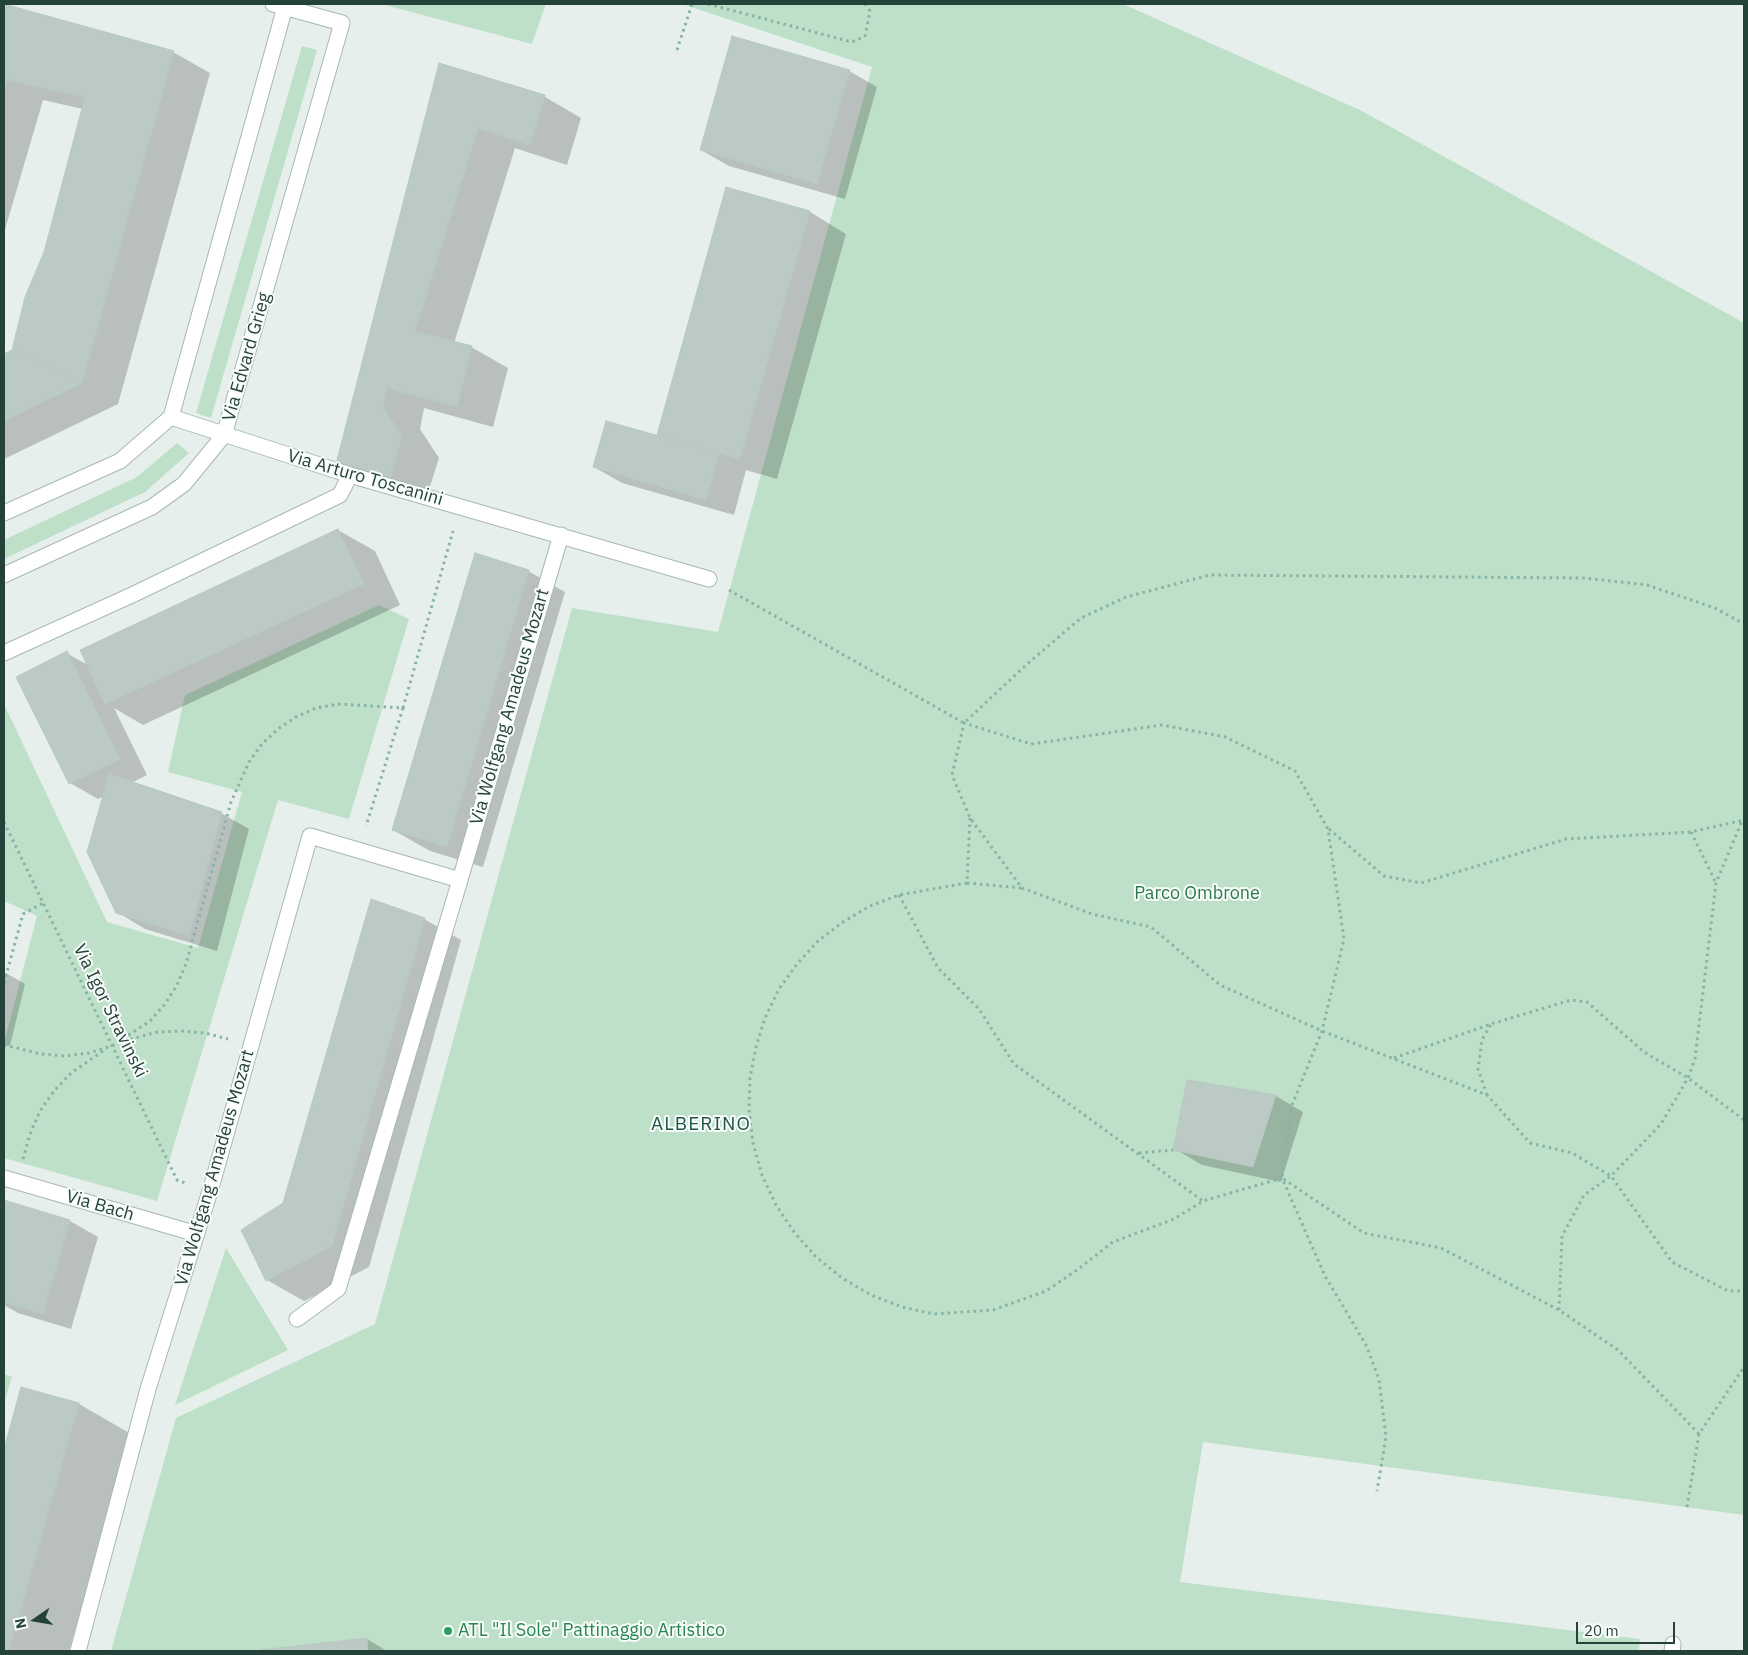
<!DOCTYPE html>
<html>
<head>
<meta charset="utf-8">
<style>
  body { margin:0 }
  #map { position:relative; width:1748px; height:1655px; overflow:hidden; background:#e6efeb; font-family:"IBM Plex Sans",sans-serif }
  canvas { display:block }
  .frame { position:absolute; inset:0; border:5px solid #24423a; pointer-events:none }
  .north { position:absolute; left:10px; top:1595px; width:50px; height:50px; -webkit-text-stroke:4px #f7fbf9; paint-order:stroke; rotate:257deg; font-size:14px; font-weight:700; line-height:20px; text-align:center; color:#24423a }
  .north::after { content:''; display:block; margin:auto; width:18px; height:22px; background:#24423a; clip-path:polygon(50% 0,100% 100%,50% 72%,0 100%) }
  .scale { position:absolute; left:1576px; top:1622px; width:99px; height:22px; box-sizing:border-box; border:2px solid #24423a; border-top:0; padding-left:6px; font-size:15px; line-height:18px; white-space:nowrap; color:#24423a; -webkit-text-stroke:4px #f7fbf9; paint-order:stroke }
</style>
</head>
<body>
<div id="map">
<canvas width="1748" height="1655"></canvas>
<div class="frame"></div>
<div class="north">N</div>
<div class="scale">20 m</div>
</div>
<script>
const ctx = document.querySelector('canvas').getContext('2d');
ctx.lineJoin = 'round';
function fillPath(path, color) {
  ctx.fillStyle = color;
  ctx.fill(path, 'evenodd');
}
function shape(rows) {
  const path = new Path2D();
  for (const r of rows) {
    path.moveTo(r[0], r[1]);
    for (let i = 2; i < r.length; i += 2) path.lineTo(r[i], r[i + 1]);
  }
  return path;
}
function strokePath(path, color, width, dash) {
  ctx.strokeStyle = color;
  ctx.lineWidth = width;
  ctx.lineCap = dash ? 'butt' : 'round';
  ctx.setLineDash(dash || []);
  ctx.stroke(path);
}
function write(font, color, halo, rows, align = 'center') {
  ctx.font = font + ' "IBM Plex Sans",sans-serif';
  ctx.lineWidth = 4;
  ctx.setLineDash([]);
  ctx.textBaseline = 'middle';
  ctx.strokeStyle = halo;
  ctx.fillStyle = color;
  for (const [text, x, y, turn = 0] of rows) {
    ctx.save();
    ctx.translate(x, y);
    ctx.rotate((+turn || 0) * Math.PI / 180);
    ctx.textAlign = isNaN(turn) ? turn : align;
    if (halo) ctx.strokeText(text, 0, 0);
    ctx.fillText(text, 0, 0);
    ctx.restore();
  }
}
const green = shape([
  [381,4,546,4,532,44],
  [682,4,1123,4,1362,111,1744,323,1744,1515,1203,1442,1180,1582,1640,1639,1639,1651,111,1651,176,1418,375,1324,572,608,718,632,872,67],
  [302,46,317,50,211,418,196,413],
  [177,443,189,453,145,492,4,559,4,540,137,477],
  [379,605,409,619,349,819,278,800,157,1201,4,1158,4,1043,37,916,4,901,4,704,107,922,198,948,242,792,168,772,185,695],
  [226,1248,288,1350,175,1405],
  [4,1374,12,1377,4,1404]
]);
const shadow = shape([
  [4,6,173,52,210,73,118,404,4,459,4,355,13,351,45,252,83,109,43,100,4,233],
  [440,65,545,97,581,118,567,165,515,148,454,343,471,347,508,368,493,427,424,408,420,429,439,458,426,499,337,464],
  [849,71,877,87,845,199,729,166,701,150],
  [727,189,810,212,846,234,777,479,746,470,734,515,622,483,594,467,657,437],
  [338,530,375,551,400,605,143,725,114,708,147,775,131,783,221,813,249,829,217,951,145,929,117,912,104,796,98,799,70,783,66,653,88,665],
  [528,571,565,592,483,867,430,851,393,830],
  [424,919,461,940,369,1267,304,1301,267,1280,284,1204],
  [4,972,25,984,10,1046,4,1045],
  [1188,1081,1276,1096,1303,1112,1281,1182,1202,1165,1175,1149],
  [4,1202,70,1221,98,1237,71,1329,18,1313,4,1305],
  [22,1388,79,1404,131,1434,69,1651,4,1651,4,1454],
  [367,1639,387,1651,261,1651]
]);
const building = shape([
  [4,4,174,51,82,383,12,350,25,297,44,252,85,97,7,80,4,90,4,4],
  [732,36,850,70,817,184,700,150,732,36],
  [439,63,545,95,530,145,478,128,415,331,472,346,457,407,387,388,383,407,402,436,390,479,336,464,439,63],
  [726,187,810,211,740,459,657,435,726,187],
  [12,350,82,383,4,421,4,354,12,350],
  [606,421,719,453,706,500,593,467,606,421],
  [338,529,364,584,105,704,80,650,338,529],
  [475,553,529,570,447,847,392,830,475,553],
  [67,651,120,759,69,784,16,677,67,651],
  [109,774,222,812,189,936,116,913,87,852,109,774],
  [371,899,425,918,332,1246,266,1281,241,1230,283,1203,371,899],
  [1187,1080,1276,1095,1253,1167,1173,1150,1187,1080],
  [4,1200,70,1220,43,1314,4,1302,4,1200],
  [21,1387,79,1403,9,1651,4,1651,4,1449,21,1387],
  [367,1638,368,1651,260,1651,260,1650,367,1638]
]);
const path = shape([
  [708,4,852,42,865,36,870,11,865,4],
  [677,50,692,4],
  [729,590,964,723,1026,665,1081,618,1126,597,1210,575,1584,578,1647,585,1715,608,1744,624],
  [403,708,453,531],
  [970,818,967,883,899,895,870,906,843,922,818,941,797,964,779,989,765,1018,756,1047,750,1078,749,1109,753,1143,762,1175,776,1205,794,1232,816,1257,842,1278,871,1295,902,1307,934,1314,993,1310,1046,1291,1077,1270,1113,1242,1174,1219,1203,1201,1282,1178,1325,1276,1366,1345,1379,1379,1386,1437,1377,1491],
  [4,822,177,1180,188,1184],
  [1329,829,1384,876,1421,883,1566,839,1691,832,1744,820],
  [1691,832,1716,883],
  [967,883,1022,888],
  [899,895,938,968,979,1009,1014,1064,1203,1201],
  [4,983,23,914,43,903],
  [124,1041,157,1032,181,1031,205,1033,228,1039],
  [4,1045,41,1054,65,1056,89,1053,112,1046,150,1021,165,1004,177,985,186,964,231,802,249,762,262,744,278,729,296,717,316,708,338,704,403,708,366,826],
  [1394,1058,1491,1024,1571,1000,1587,1002,1644,1052,1688,1078,1744,1120],
  [1487,1095,1478,1069,1482,1040,1491,1024],
  [1139,1153,1173,1150],
  [23,1159,30,1134,40,1111,54,1091,71,1073,106,1049],
  [1559,1310,1562,1236,1584,1195,1611,1176,1661,1124,1688,1078,1695,1059,1716,883,1742,821],
  [1699,1434,1618,1350,1559,1310,1441,1248,1364,1233,1282,1178,1292,1105,1322,1031,1344,939,1328,829,1295,771,1225,737,1162,725,1031,744,964,723,952,775,970,818,1022,888,1092,914,1151,927,1220,985,1322,1031,1487,1095,1530,1143,1572,1153,1611,1176,1672,1262,1728,1291,1744,1291],
  [1687,1507,1699,1434,1744,1367]
]);
const minor = shape([
  [171,417,350,475,709,579],
  [4,513,120,461,171,417,285,7],
  [4,575,152,507,184,484,224,435,342,23,273,4],
  [4,653,132,595,340,495,350,475],
  [4,1178,197,1234],
  [297,1319,338,1289,460,880],
  [78,1651,148,1389,211,1188,310,836,460,880,561,535],
  [1672,1651,1673,1644]
]);
const markers = [
  [448,1631,5,"#2e9e5b"]
];
const streetNames = [
  ["Via Edvard Grieg",247,357,-74],
  ["Via Arturo Toscanini",365,478,16],
  ["Via Wolfgang Amadeus Mozart",510,707,-74],
  ["Via Igor Stravinski",110,1011,64],
  ["Via Wolfgang Amadeus Mozart",215,1168,-74],
  ["Via Bach",100,1206,16]
];
const parkNames = [
  ["Parco Ombrone",1197,894]
];
const leisureNames = [
  ["ATL \"Il Sole\" Pattinaggio Artistico",458,1631]
];
const neighbourhoodNames = [
  ["ALBERINO",701,1125]
];
fillPath(green, '#bfe0c8');
fillPath(shadow, '#0003');
fillPath(building, '#bbcac4');
strokePath(building, '#b8c9c2', 1);
strokePath(minor, '#a8b8b2', 17);
strokePath(path, '#86b3a5', 3, [2.5, 4]);
strokePath(minor, '#fff', 15);
for (const [x, y, r, color] of markers) {
  const dot = new Path2D();
  dot.arc(x, y, r, 0, 2 * Math.PI);
  ctx.fillStyle = color;
  ctx.fill(dot);
  strokePath(dot, '#f7fbf9', 2);
}
write('18px', '#24423a', '#f7fbf9', streetNames);
write('18px', '#2d7a4b', '#f7fbf9', parkNames);
write('18px', '#27864d', '#f7fbf9', leisureNames, 'left');
ctx.letterSpacing = '1px';
write('19px', '#1f5548', '#f7fbf9', neighbourhoodNames);
ctx.letterSpacing = '0px';
</script>
</body>
</html>
